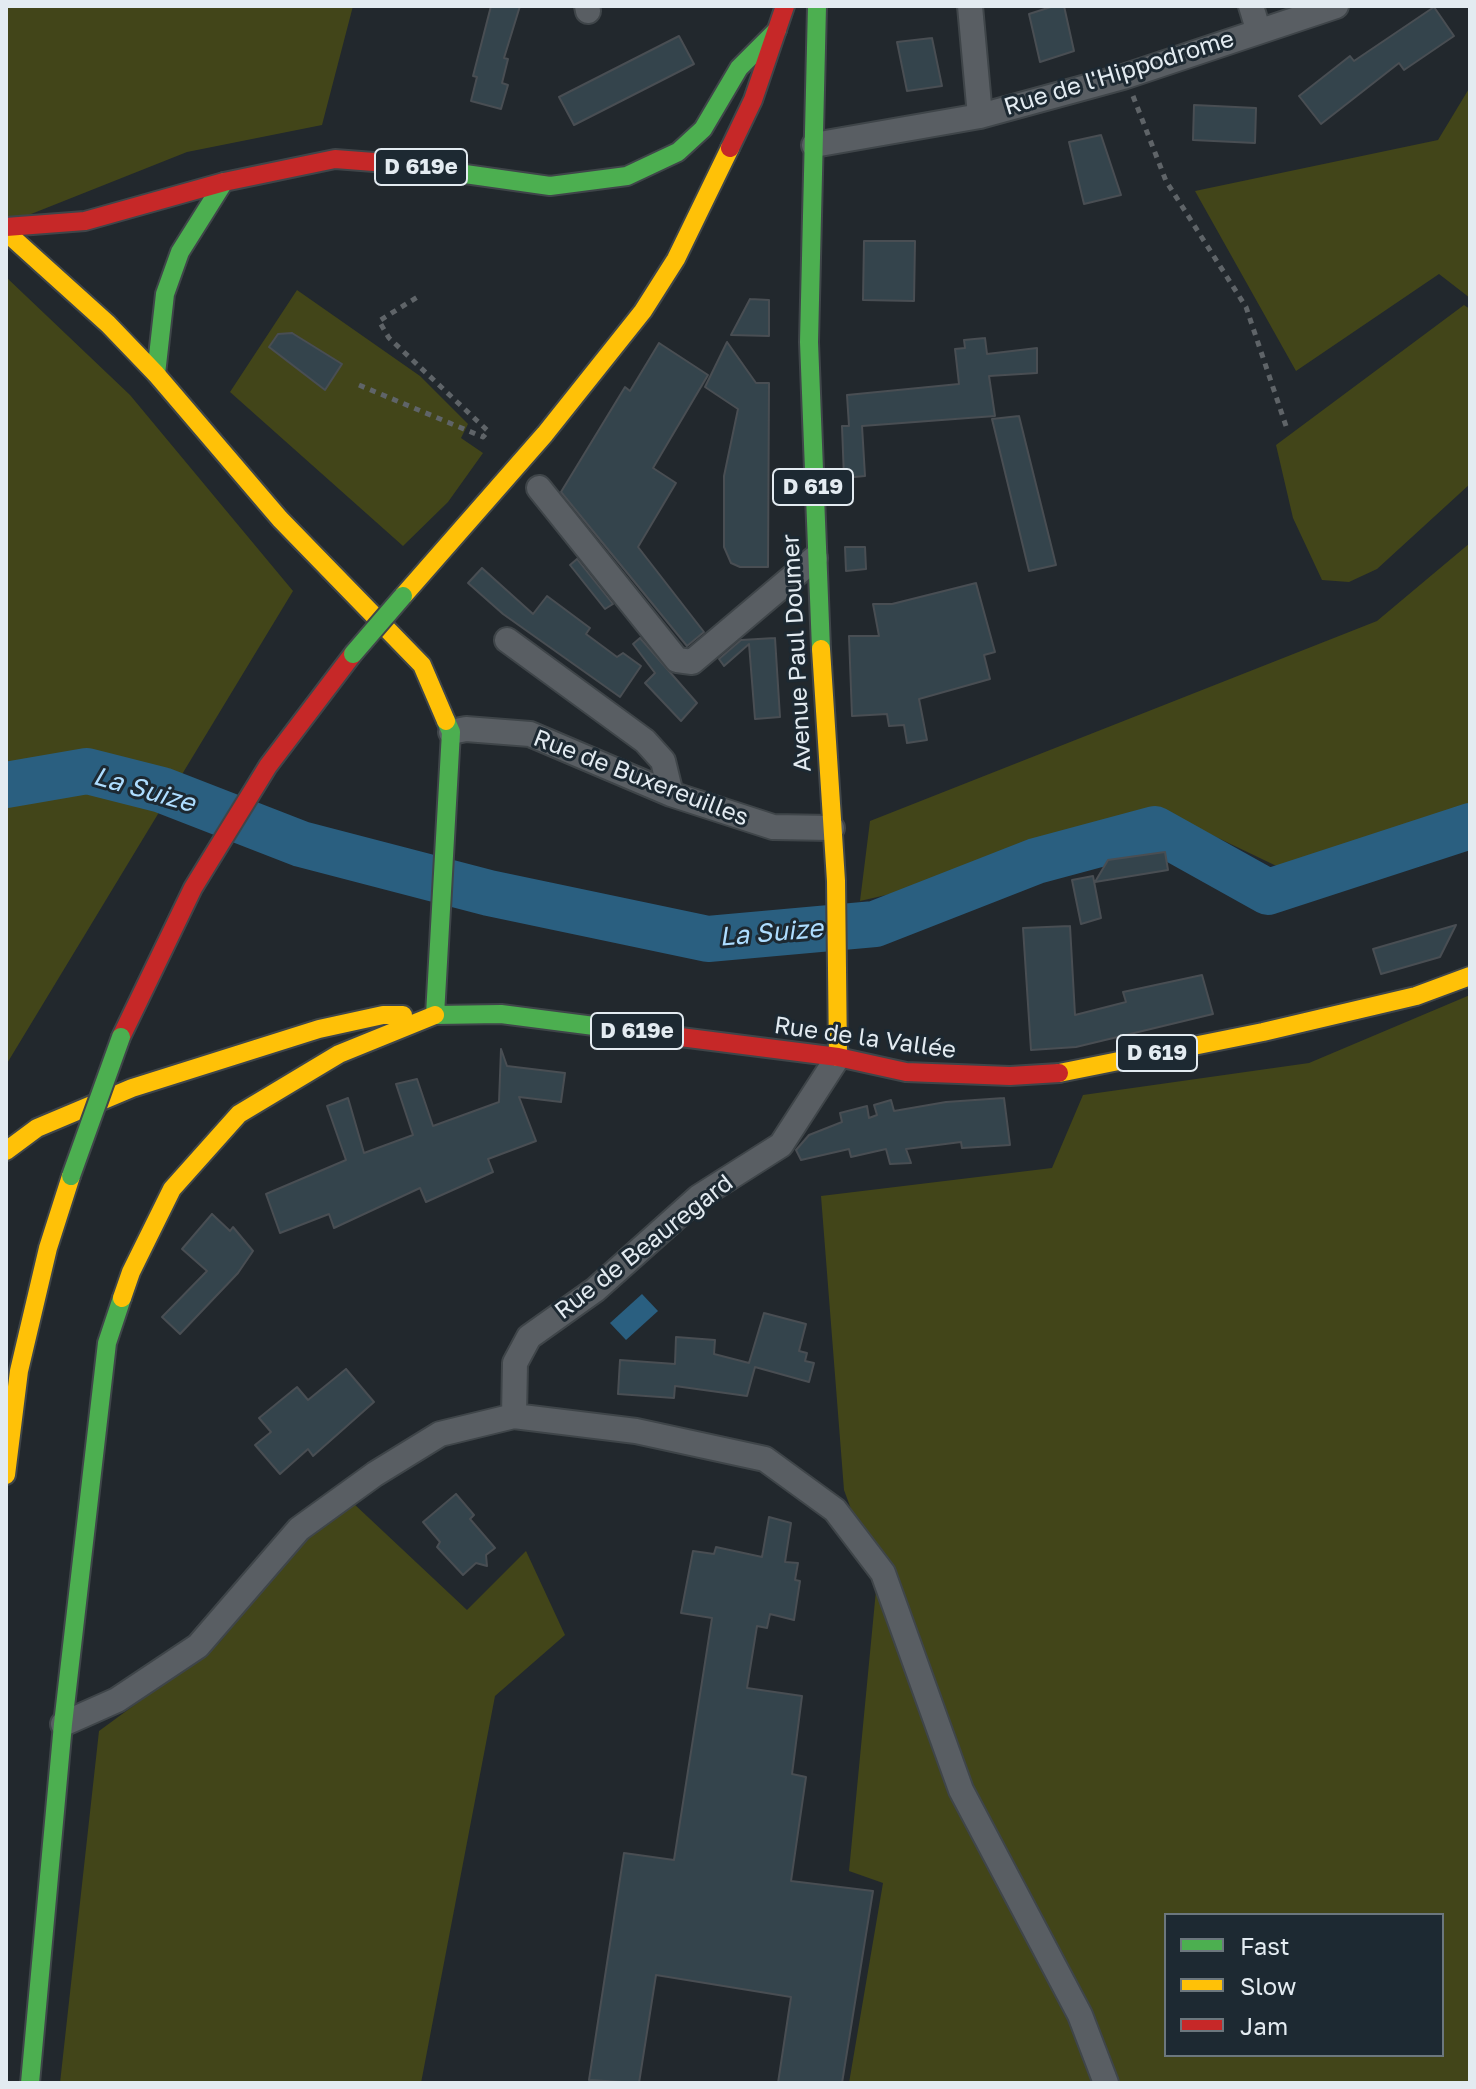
<!DOCTYPE html>
<html>
<head>
<meta charset="utf-8">
<style>
  body { margin:0 }
  #map { position:relative; width:1476px; height:2089px; overflow:hidden; background:#22282d; font-family:"Golos Text",sans-serif }
  canvas { display:block }
  .frame { position:absolute; inset:0; border:8px solid #e3ebf1; pointer-events:none }
  .legend { position:absolute; left:1164px; top:1913px; width:280px; height:144px; box-sizing:border-box; background:#1d2932; border:2px solid #6c777e; margin:0; padding:10px 14px; list-style:none; font-size:24px; color:#e3ebf1 }
  .legend li { display:flex; align-items:center; gap:16px; height:40px }
  .legend b { width:40px; border:2px solid #6c777e }
</style>
</head>
<body>
<div id="map">
<canvas width="1476" height="2089"></canvas>
<div class="frame"></div>
<ul class="legend">
<li><b style="height:10px;background:#4caf50"></b>Fast</li>
<li><b style="height:10px;background:#ffc107"></b>Slow</li>
<li><b style="height:10px;background:#c62828"></b>Jam</li>
</ul>
</div>
<script>
const ctx = document.querySelector('canvas').getContext('2d');
ctx.lineJoin = 'round';
function fillPath(path, color) {
  ctx.fillStyle = color;
  ctx.fill(path, 'evenodd');
}
function shape(rows) {
  const path = new Path2D();
  for (const r of rows) {
    path.moveTo(r[0], r[1]);
    for (let i = 2; i < r.length; i += 2) path.lineTo(r[i], r[i + 1]);
  }
  return path;
}
function strokePath(path, color, width, dash) {
  ctx.strokeStyle = color;
  ctx.lineWidth = width;
  ctx.lineCap = dash ? 'butt' : 'round';
  ctx.setLineDash(dash || []);
  ctx.stroke(path);
}
function write(font, color, halo, rows, align = 'center') {
  ctx.font = font + ' "Golos Text",sans-serif';
  ctx.lineWidth = 6;
  ctx.setLineDash([]);
  ctx.textBaseline = 'middle';
  ctx.strokeStyle = halo;
  ctx.fillStyle = color;
  for (const [text, x, y, turn = 0] of rows) {
    ctx.save();
    ctx.translate(x, y);
    ctx.rotate((+turn || 0) * Math.PI / 180);
    ctx.textAlign = isNaN(turn) ? turn : align;
    if (halo) ctx.strokeText(text, 0, 0);
    ctx.fillText(text, 0, 0);
    ctx.restore();
  }
}
const green = shape([
  [6,6,353,6,322,125,187,152,6,224],
  [1470,87,1470,298,1439,274,1296,371,1195,191,1438,140],
  [6,277,130,395,293,591,6,1065],
  [297,290,420,376,468,424,461,438,483,453,448,502,403,546,230,392],
  [1464,305,1470,309,1470,484,1377,569,1349,582,1322,580,1293,518,1276,445],
  [1470,543,1470,807,1289,872,1191,825,860,901,870,821,1377,621],
  [1470,995,1470,2083,849,2083,883,1883,849,1871,877,1580,844,1490,821,1196,1052,1168,1083,1095,1309,1063],
  [1166,1915,1442,1915,1442,2055,1166,2055],
  [353,1503,467,1610,526,1551,565,1635,495,1696,421,2083,60,2083,99,1731,219,1643,303,1541]
]);
const water = shape([
  [642,1294,658,1311,626,1340,610,1323]
]);
const river = shape([
  [6,785,87,771,162,790,301,844,489,893,708,939,875,924,1036,861,1155,829,1268,892,1470,826]
]);
const building = shape([
  [491,6,520,6,504,58,508,59,502,83,508,85,501,109,471,101,477,77,473,76,491,6],
  [1054,6,1064,6,1074,51,1040,62,1029,14,1054,6],
  [1434,7,1454,36,1404,70,1399,63,1321,124,1299,96,1350,56,1354,61,1434,7],
  [679,36,694,64,574,125,559,97,679,36],
  [932,38,942,86,907,91,897,42,932,38],
  [1194,105,1256,108,1255,143,1193,140,1194,105],
  [1101,135,1121,195,1084,204,1069,142,1101,135],
  [864,241,915,241,914,301,863,300,864,241],
  [750,299,769,300,769,336,731,335,750,299],
  [292,333,342,364,325,390,269,347,278,334,292,333],
  [985,338,987,354,1037,348,1037,373,989,376,995,416,862,426,865,476,844,478,842,426,849,426,847,395,959,384,955,349,965,348,964,340,985,338],
  [727,342,756,383,769,383,768,567,740,567,731,563,724,547,724,476,738,409,705,387,727,342],
  [659,343,708,375,653,468,676,483,638,547,704,632,687,646,561,492,625,387,630,391,659,343],
  [1019,416,1056,565,1029,571,992,419,1019,416],
  [845,547,865,547,866,569,846,571,845,547],
  [577,559,613,604,605,609,570,565,577,559],
  [482,568,533,614,547,596,590,628,586,634,617,657,623,653,641,666,620,697,503,614,468,583,482,568],
  [976,583,995,652,984,655,990,679,919,699,927,740,907,743,904,725,889,726,887,714,852,716,849,636,879,636,873,604,892,604,976,583],
  [640,638,697,703,681,721,645,683,655,673,633,644,640,638],
  [775,638,780,717,755,719,749,644,724,666,719,659,741,640,775,638],
  [1165,852,1168,870,1095,882,1108,860,1165,852],
  [1093,876,1101,918,1081,924,1072,880,1093,876],
  [1456,925,1440,957,1381,974,1373,949,1456,925],
  [1070,926,1075,1015,1126,1002,1123,992,1202,975,1213,1014,1076,1047,1031,1050,1023,928,1070,926],
  [501,1049,507,1066,565,1073,561,1102,519,1097,536,1141,488,1159,493,1172,426,1202,420,1188,334,1228,329,1214,280,1233,266,1194,346,1160,327,1106,348,1098,364,1153,413,1135,396,1084,417,1079,433,1126,499,1102,501,1049],
  [1004,1098,1010,1145,962,1148,961,1142,906,1149,911,1163,890,1164,886,1149,851,1157,849,1149,801,1160,796,1150,809,1135,842,1122,840,1113,867,1106,869,1118,877,1115,874,1105,891,1100,894,1111,946,1102,1004,1098],
  [212,1214,230,1231,233,1227,253,1251,238,1273,180,1334,162,1317,207,1271,182,1249,212,1214],
  [764,1313,806,1324,799,1351,807,1353,805,1361,814,1363,809,1382,755,1367,747,1396,675,1386,674,1398,618,1394,620,1360,675,1364,676,1337,715,1340,714,1354,749,1363,764,1313],
  [346,1369,374,1402,313,1456,308,1449,280,1474,255,1445,271,1432,259,1418,297,1387,308,1400,346,1369],
  [456,1494,474,1515,470,1519,495,1548,486,1555,487,1566,476,1563,463,1575,437,1547,440,1542,423,1522,456,1494],
  [769,1517,791,1523,785,1562,798,1563,795,1580,800,1581,794,1620,770,1614,767,1628,757,1626,747,1688,802,1696,792,1774,806,1777,791,1881,873,1891,842,2083,778,2083,791,1997,656,1975,639,2083,589,2080,624,1853,674,1860,712,1618,681,1613,693,1551,714,1554,716,1547,762,1557,769,1517]
]);
const path = shape([
  [1133,96,1166,181,1246,307,1287,429],
  [359,385,483,437,488,431,389,338,379,321,419,296]
]);
const street = shape([
  [587,6,588,11],
  [970,6,980,116],
  [1251,6,1258,29],
  [814,145,980,116,1123,77,1336,6],
  [539,488,677,660,692,662,815,558],
  [507,640,645,741,663,761,671,794],
  [451,732,466,729,530,734,671,794,773,827,832,828],
  [514,1416,515,1363,529,1337,595,1290,699,1197,781,1145,838,1057],
  [63,1724,117,1700,198,1646,299,1529,375,1474,440,1434,514,1416,636,1431,765,1459,835,1510,883,1573,961,1790,1080,2015,1106,2083]
]);
const fast = shape([
  [817,6,809,342,821,649],
  [387,163,550,186,627,176,678,152,703,129,739,68,777,30],
  [156,374,165,294,180,252,224,182],
  [446,721,451,732,435,1015,501,1014,641,1032],
  [30,2083,63,1724,107,1343,122,1298]
]);
const slow = shape([
  [6,232,108,324,156,374,280,519,422,665,446,721],
  [403,596,545,434,643,311,676,259,730,148],
  [821,649,836,881,838,1057],
  [1059,1073,1263,1032,1416,996,1470,976],
  [6,1151,37,1128,132,1088,319,1029,383,1015,403,1015],
  [122,1298,131,1272,172,1189,239,1114,339,1054,435,1015],
  [6,1475,19,1371,48,1248,71,1176]
]);
const jam = shape([
  [730,148,753,100,785,6],
  [6,227,85,221,224,182,335,159,387,163],
  [641,1032,838,1057,906,1072,1010,1076,1059,1073],
  [121,1037,193,888,268,766,353,654]
]);
const fastBridge = shape([
  [353,654,403,596],
  [71,1176,121,1037]
]);
const shields = [
  [421,167,92],
  [813,487,80],
  [637,1031,92],
  [1157,1053,80]
];
const shieldNames = [
  ["D 619e",421,167],
  ["D 619",813,487],
  ["D 619e",637,1031],
  ["D 619",1157,1053]
];
const streetNames = [
  ["Rue de l'Hippodrome",1119,73,-17],
  ["Avenue Paul Doumer",797,653,-93],
  ["Rue de Buxereuilles",641,778,21],
  ["Rue de la Vallée",865,1038,8],
  ["Rue de Beauregard",644,1247,-38]
];
const waterNames = [
  ["La Suize",144,790,16],
  ["La Suize",771,933,-5]
];
fillPath(green, '#424519');
fillPath(water, '#2a5f80');
strokePath(river, '#2a5f80', 46);
fillPath(building, '#34444c');
strokePath(building, '#494e53', 2);
strokePath(street, '#3f4549', 28);
strokePath(fast, '#3f4549', 22);
strokePath(slow, '#3f4549', 22);
strokePath(jam, '#3f4549', 22);
strokePath(path, '#5f6468', 5, [6, 6]);
strokePath(street, '#595e63', 24);
strokePath(fast, '#4caf50', 18);
strokePath(slow, '#ffc107', 18);
strokePath(jam, '#c62828', 18);
strokePath(fastBridge, '#3f4549', 22, []);
strokePath(fastBridge, '#4caf50', 18);
for (const [x, y, w] of shields) {
  const box = new Path2D();
  box.roundRect(x - w / 2, y - 18, w, 36, 6);
  ctx.fillStyle = '#1d2932';
  ctx.fill(box);
  strokePath(box, '#e3ebf1', 2);
}
write('bold 22px', '#e3ebf1', null, shieldNames);
write('24px', '#e3ebf1', '#1d2932', streetNames);
write('italic 26px', '#aeddff', '#1d2932', waterNames);
</script>
</body>
</html>
